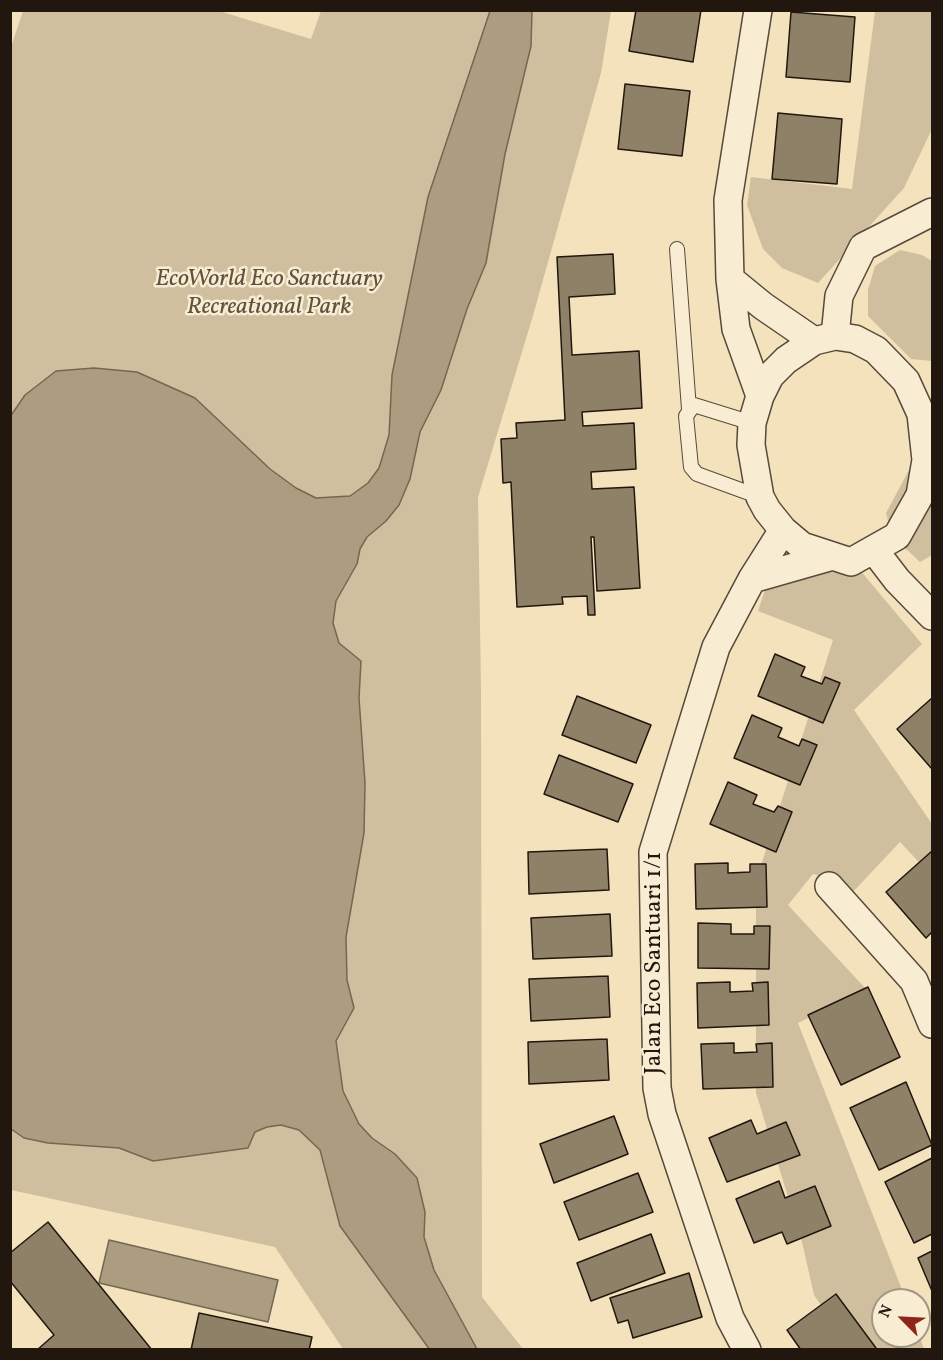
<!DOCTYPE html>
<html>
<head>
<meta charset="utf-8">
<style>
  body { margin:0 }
  #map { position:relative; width:943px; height:1360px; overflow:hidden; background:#f4e2bc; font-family:Vollkorn,serif }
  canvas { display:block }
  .frame { position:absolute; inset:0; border:12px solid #21170e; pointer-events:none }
  .north { position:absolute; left:871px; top:1288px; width:60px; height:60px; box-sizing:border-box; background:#f8ecd3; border:2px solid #a29784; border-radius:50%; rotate:294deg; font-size:16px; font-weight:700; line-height:24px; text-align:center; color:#21170e }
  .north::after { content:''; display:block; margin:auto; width:21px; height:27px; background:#8f2418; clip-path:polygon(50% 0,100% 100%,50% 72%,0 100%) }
</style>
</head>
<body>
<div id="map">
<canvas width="943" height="1360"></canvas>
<div class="frame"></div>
<div class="north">N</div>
</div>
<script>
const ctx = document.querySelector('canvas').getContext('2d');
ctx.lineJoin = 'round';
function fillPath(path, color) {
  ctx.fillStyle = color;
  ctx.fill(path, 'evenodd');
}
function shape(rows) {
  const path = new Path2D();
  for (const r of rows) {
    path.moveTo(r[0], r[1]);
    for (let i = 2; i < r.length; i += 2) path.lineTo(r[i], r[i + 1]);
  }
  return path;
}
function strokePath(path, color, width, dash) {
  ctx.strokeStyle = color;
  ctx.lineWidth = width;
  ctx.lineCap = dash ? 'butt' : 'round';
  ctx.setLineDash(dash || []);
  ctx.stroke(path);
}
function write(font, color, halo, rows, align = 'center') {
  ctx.font = font + ' Vollkorn,serif';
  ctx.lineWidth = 5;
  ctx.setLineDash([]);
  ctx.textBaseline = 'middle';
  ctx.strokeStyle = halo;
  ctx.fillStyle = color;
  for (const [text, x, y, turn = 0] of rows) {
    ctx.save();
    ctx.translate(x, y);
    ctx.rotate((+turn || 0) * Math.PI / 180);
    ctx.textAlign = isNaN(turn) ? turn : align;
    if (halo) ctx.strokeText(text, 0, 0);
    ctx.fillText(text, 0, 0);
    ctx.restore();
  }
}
const green = shape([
  [23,11,219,11,311,39,321,11,611,11,601,73,532,319,478,497,481,690,482,1297,523,1349,343,1349,275,1247,11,1190,10,50],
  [875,11,932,11,932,129,904,188,818,283,782,268,763,249,747,205,751,177,852,189],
  [900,250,922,255,932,261,932,361,911,359,868,316,868,290,875,266],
  [932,450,932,555,920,562,892,536,886,513,916,457],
  [854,563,922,644,854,710,932,824,932,876,900,842,849,896,824,877,813,874,788,905,866,989,798,1023,906,1300,883,1300,883,1336,919,1335,924,1349,851,1349,814,1295,802,1242,756,1093,756,881,833,640,758,611,773,566]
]);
const water = shape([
  [490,11,532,11,531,46,505,154,486,263,467,309,441,390,420,432,410,479,399,505,386,521,367,537,360,549,357,564,336,601,333,623,339,643,361,661,359,698,365,783,364,833,346,937,347,980,354,1008,336,1041,343,1091,359,1124,372,1138,395,1154,417,1178,425,1212,424,1237,434,1270,477,1349,430,1350,340,1226,320,1150,299,1130,281,1125,267,1127,255,1132,248,1148,153,1161,119,1148,48,1143,24,1138,11,1129,10,417,25,395,56,371,94,368,137,372,195,398,270,469,296,488,316,498,350,496,368,483,379,468,389,435,392,375,428,197,490,11],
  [109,1240,278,1280,268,1322,99,1283,109,1240]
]);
const building = shape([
  [636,10,701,10,693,62,629,51,636,10],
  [791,12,855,17,850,82,786,77,791,12],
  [625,84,690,91,682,156,618,149,625,84],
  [778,113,842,119,837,184,772,179,778,113],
  [613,254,615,294,569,297,572,355,639,351,642,408,582,412,583,426,634,423,636,469,591,472,592,489,634,487,640,588,597,591,594,537,591,537,595,615,588,615,587,596,562,597,563,604,517,607,511,482,503,483,501,439,517,438,516,423,565,420,557,257,613,254],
  [775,654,805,667,801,676,822,684,825,677,840,683,823,723,758,696,775,654],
  [577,696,651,725,636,763,562,735,577,696],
  [932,698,932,769,897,729,932,698],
  [752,715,782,728,778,737,799,746,802,739,817,745,800,785,734,758,752,715],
  [559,755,633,784,618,822,544,794,559,755],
  [728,782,757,795,753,804,774,812,778,806,792,812,776,852,710,824,728,782],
  [607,849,609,890,529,894,528,852,607,849],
  [932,851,932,932,926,938,886,892,932,851],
  [728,863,728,873,750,872,750,864,766,864,767,907,696,909,695,864,728,863],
  [610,914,612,956,533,959,531,918,610,914],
  [698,923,731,924,731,934,754,934,754,926,770,926,769,969,698,968,698,923],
  [608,976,610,1017,531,1021,529,979,608,976],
  [730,982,730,992,753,991,752,983,768,982,769,1025,698,1028,697,983,730,982],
  [868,987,900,1057,841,1085,808,1015,868,987],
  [607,1039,609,1080,529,1084,528,1042,607,1039],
  [734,1043,734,1053,757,1052,756,1044,772,1043,773,1087,703,1089,701,1044,734,1043],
  [906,1082,932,1145,879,1170,850,1108,906,1082],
  [614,1116,628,1154,554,1183,540,1144,614,1116],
  [751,1120,757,1134,786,1122,800,1155,727,1182,709,1138,751,1120],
  [932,1158,932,1234,914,1243,885,1182,932,1158],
  [638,1173,653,1212,579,1240,564,1202,638,1173],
  [779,1181,785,1198,815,1186,831,1226,787,1244,782,1232,754,1243,736,1199,779,1181],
  [48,1222,152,1350,37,1350,54,1335,10,1281,10,1253,48,1222],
  [651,1234,665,1273,591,1301,577,1263,651,1234],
  [932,1251,932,1291,918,1258,932,1251],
  [689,1273,702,1317,633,1338,628,1320,618,1323,610,1298,689,1273],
  [836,1294,876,1348,874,1350,801,1350,787,1330,836,1294],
  [199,1313,312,1337,309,1350,191,1350,199,1313]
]);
const service = shape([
  [677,249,689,409],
  [752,423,694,405,686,416,691,467,697,474,760,497]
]);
const minor = shape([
  [758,10,728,200,730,279,736,329,760,396],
  [730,279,763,306,814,341],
  [835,336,855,339,876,350,906,381,921,414,926,460,920,495,897,536,851,562,802,546,783,530,767,510,760,497,751,445,752,423,760,396,770,376,786,360,814,341,835,336],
  [835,336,839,296,863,247,932,212],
  [874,550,897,580,932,616],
  [752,579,829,557],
  [829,886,914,981,932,1024],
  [747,1350,730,1318,662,1114,657,1088,653,852,716,647,752,579,783,530]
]);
const parkNames = [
  ["EcoWorld Eco Sanctuary",269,281],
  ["Recreational Park",269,309]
];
const streetNames = [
  ["Jalan Eco Santuari 1/1",656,963,-90]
];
fillPath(green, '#d0bf9e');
fillPath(water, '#ac9d81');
strokePath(water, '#746753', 1.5);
fillPath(building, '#8f8168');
strokePath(building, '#21170e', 1.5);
strokePath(service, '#564a3a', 16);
strokePath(minor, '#564a3a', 30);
strokePath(service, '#f8ecd3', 14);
strokePath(minor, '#f8ecd3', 27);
write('italic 24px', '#5e5240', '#f8ecd3', parkNames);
write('24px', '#21170e', '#f8ecd3', streetNames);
</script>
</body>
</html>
